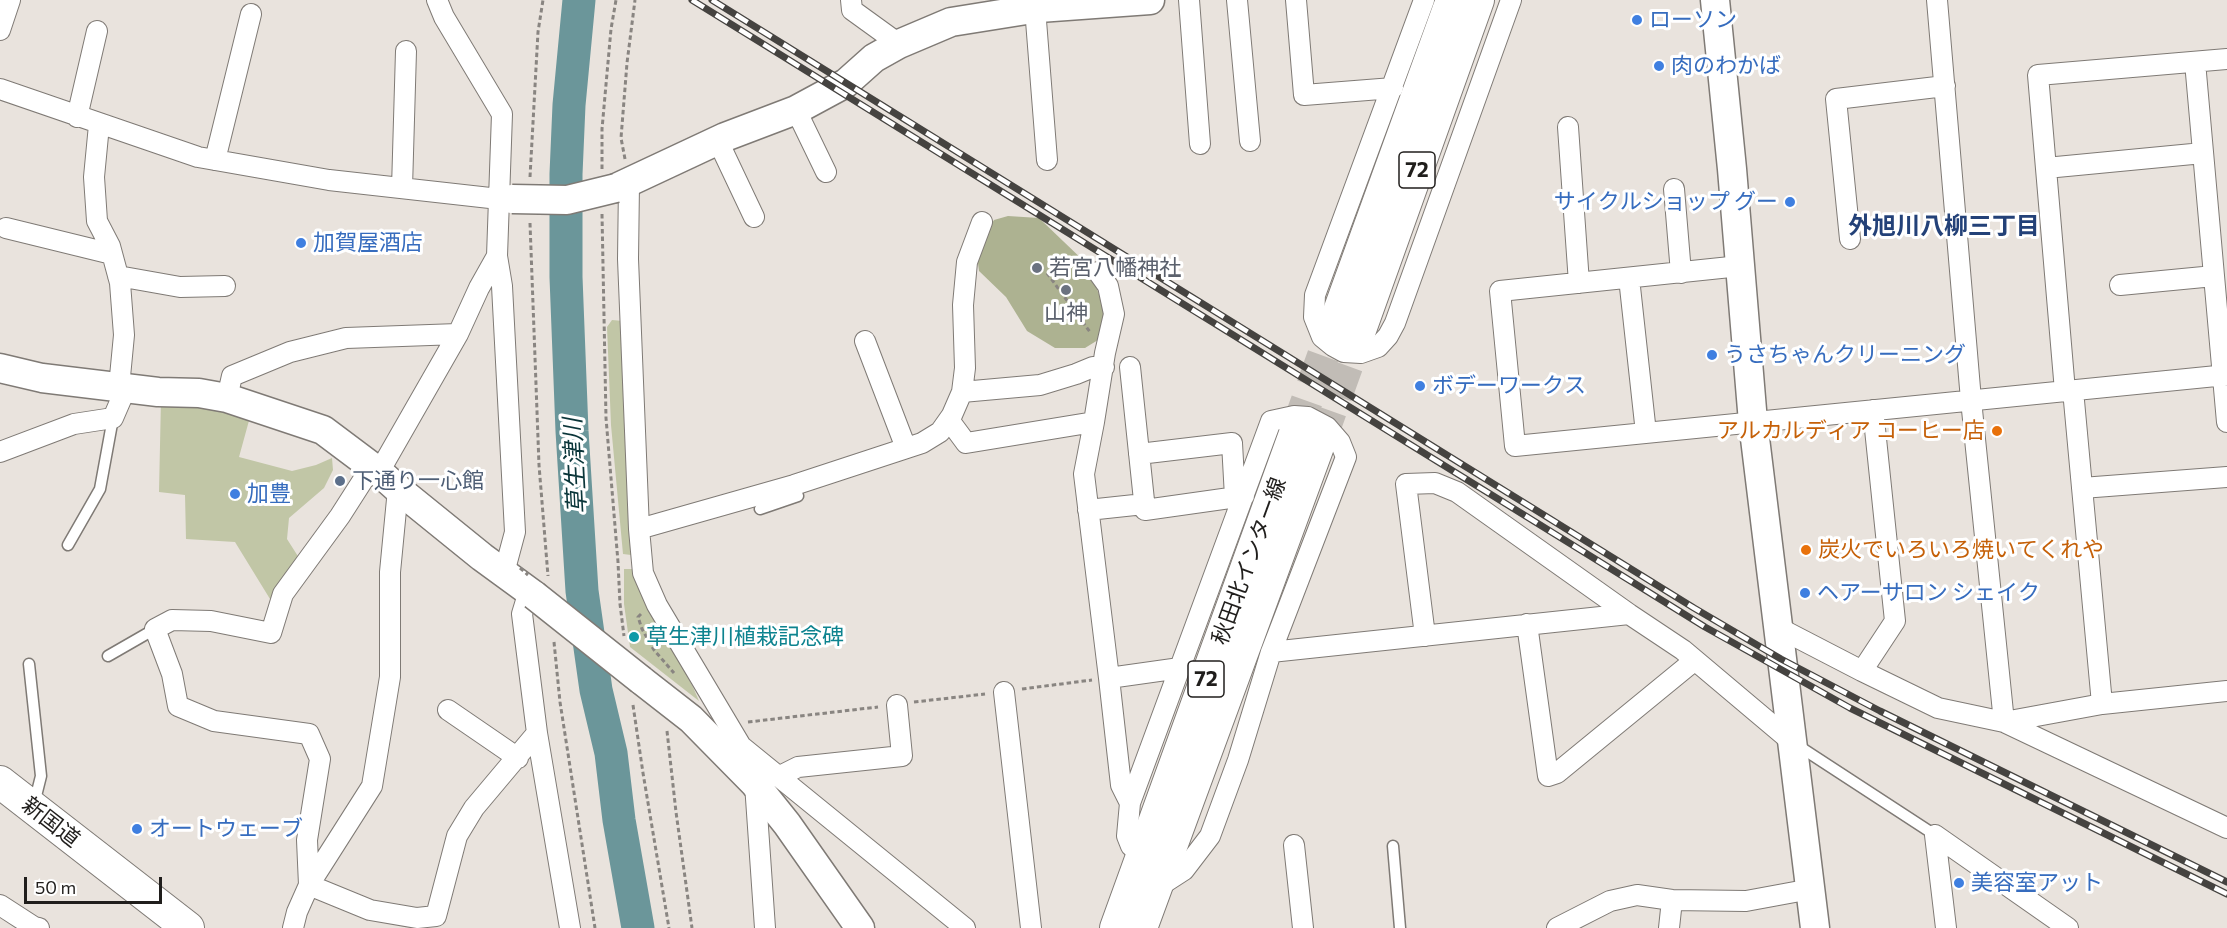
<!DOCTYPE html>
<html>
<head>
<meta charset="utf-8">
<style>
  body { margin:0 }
  #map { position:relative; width:2227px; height:928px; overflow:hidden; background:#e9e3dd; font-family:Commissioner,sans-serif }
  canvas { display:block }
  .scale { position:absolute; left:24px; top:877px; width:138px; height:27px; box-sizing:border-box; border:3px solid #201e1c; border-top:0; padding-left:8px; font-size:18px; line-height:21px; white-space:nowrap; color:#201e1c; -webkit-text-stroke:4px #fff; paint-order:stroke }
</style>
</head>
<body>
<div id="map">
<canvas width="2227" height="928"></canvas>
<div class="scale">50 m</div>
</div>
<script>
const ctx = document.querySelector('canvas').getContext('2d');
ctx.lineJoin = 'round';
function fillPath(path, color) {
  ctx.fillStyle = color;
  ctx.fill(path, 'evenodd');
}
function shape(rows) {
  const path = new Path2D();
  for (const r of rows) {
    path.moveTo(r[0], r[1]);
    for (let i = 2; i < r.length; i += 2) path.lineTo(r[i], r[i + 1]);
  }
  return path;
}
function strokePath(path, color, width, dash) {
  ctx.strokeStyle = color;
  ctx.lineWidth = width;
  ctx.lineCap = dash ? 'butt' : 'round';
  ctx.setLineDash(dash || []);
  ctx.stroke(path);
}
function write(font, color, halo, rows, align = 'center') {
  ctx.font = font + ' Commissioner,"Noto Sans JP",sans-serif';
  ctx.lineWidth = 6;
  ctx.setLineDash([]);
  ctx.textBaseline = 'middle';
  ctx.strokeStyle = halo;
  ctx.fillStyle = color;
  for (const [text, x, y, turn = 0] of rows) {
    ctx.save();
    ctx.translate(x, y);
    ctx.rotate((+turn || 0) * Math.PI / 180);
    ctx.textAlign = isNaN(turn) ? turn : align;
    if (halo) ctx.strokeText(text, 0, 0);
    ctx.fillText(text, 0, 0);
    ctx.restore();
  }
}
const green = shape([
  [612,320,623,321,633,552,631,555,623,554,611,425,607,327],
  [161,399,250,417,239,457,292,471,316,465,332,458,333,470,324,488,289,518,287,539,301,561,270,599,235,542,186,539,185,495,159,492],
  [624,569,638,569,654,615,693,687,699,701,630,647,624,604]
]);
const forest = shape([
  [1008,216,1039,218,1087,264,1106,312,1106,335,1085,348,1055,348,1027,331,1006,297,979,271,977,256,983,237,994,220]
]);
const river = shape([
  [579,0,569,105,566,174,566,277,572,431,582,591,596,690,611,753,619,820,638,928]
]);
const primaryTunnel = shape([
  [1296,431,1332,331],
  [1320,441,1356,341]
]);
const path = shape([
  [625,159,621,138,627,63,635,0],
  [602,169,602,129,611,29,616,0],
  [530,177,538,32,543,0],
  [602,214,606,418,618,562,620,604,624,636],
  [530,223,539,465,548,576],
  [1047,273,1090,332],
  [641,614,638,617,642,629,654,650,674,673],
  [554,642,560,702,595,928],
  [1022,689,1092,680],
  [914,702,985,694],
  [633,705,643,773,669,928],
  [748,722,878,707],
  [667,731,676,812,692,928]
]);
const lane = shape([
  [760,509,798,496,794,485],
  [68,545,100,489,113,418],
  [108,656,155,629],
  [29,664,41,776,34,804],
  [1797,745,1935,835],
  [1393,846,1400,928]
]);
const street = shape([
  [851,0,852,10,899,44],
  [1189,0,1200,144],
  [1237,0,1250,141],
  [1296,0,1304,95,1393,88],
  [1424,0,1315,295,1314,317,1322,337,1333,346,1344,352,1361,353,1378,347,1388,336,1395,323,1511,0],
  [1937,0,1971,400,2004,722],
  [1035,8,1047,160],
  [0,30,10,0],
  [2195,62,2227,422],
  [0,89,198,157,329,180,499,199],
  [796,110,826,172],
  [77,117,97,31],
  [99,125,94,177,97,221,110,246,120,283,124,335,119,387],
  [1568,127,1579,283],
  [718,141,754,217],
  [215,160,251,14],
  [2046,168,2203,153],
  [629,184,628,259,639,529,643,573,657,605,741,746,965,928],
  [402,188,406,51],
  [1674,189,1681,273],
  [6,228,112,254],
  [1850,239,1836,99,1945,86],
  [497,256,502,286,515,532,504,573],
  [1740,266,1500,291,1515,446,2227,375],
  [118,276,180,287,225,286],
  [1629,278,1646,433],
  [2120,285,2214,276],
  [865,341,906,448],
  [1130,367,1145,510,1244,496],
  [2073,390,2102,704],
  [2065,391,2038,75,2227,59],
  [962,392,1040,385,1076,374,1093,367,1104,367],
  [227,398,232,376,290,352,346,338,458,334],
  [949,420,966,443,1094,422,1105,353,1114,314,1108,286,1098,272],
  [1094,422,1084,474,1109,678,1180,668],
  [0,452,74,424,113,418,126,388],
  [1139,454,1232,443,1235,497],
  [372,466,340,516,283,594,271,633,211,621,172,620,155,629,172,674,178,706,214,721,309,734,320,759,307,840,309,885,370,910,417,918,436,916,457,836,474,808,537,733,522,614,529,591],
  [379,472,458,334,479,288,497,256,502,114,444,17,437,0],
  [2082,488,2227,477],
  [1088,510,1144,504],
  [639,529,794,485,922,443,940,432,952,415,962,392,965,368,963,305,967,262,982,222],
  [1527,624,1548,776,1557,773,1695,660],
  [1777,627,1862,671,1938,708,2004,722,2227,828],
  [1425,636,1406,484,1435,483,1457,492,1629,614],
  [1271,652,1629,614,1683,650,1791,741],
  [1862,671,1895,621,1873,410],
  [1109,678,1121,785,1130,803],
  [1004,692,1031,928],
  [448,710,518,758],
  [2004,722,2102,704,2227,691],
  [537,733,570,928],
  [778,777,798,767,902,756,897,705],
  [755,784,765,928],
  [1935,835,2068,928],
  [1935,835,1946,928],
  [1294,845,1303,928],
  [1142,854,1131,846,1127,836,1130,803,1271,421,1294,416,1308,417,1327,427,1340,442,1346,457,1271,652,1238,760,1210,836,1184,870,1167,881,1158,883],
  [0,905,34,927,39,928],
  [293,928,297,912,309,885,372,786,390,677,390,572,398,489],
  [1557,928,1610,901,1637,895,1672,900,1746,901,1811,889],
  [1669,928,1672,900]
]);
const secondary = shape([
  [1715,0,1732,169,1753,422,1815,928],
  [616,188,725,137,796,110,846,83,874,58,899,44,951,22,1039,8,1150,0],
  [0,368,42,378,158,392,199,393,227,398,323,430,379,472,398,489,482,557,534,595],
  [641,680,691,719,755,784,787,824,860,928]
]);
const primary = shape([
  [1332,331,1452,0],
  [1356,341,1478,0],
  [0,782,188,928],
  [1116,928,1296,431],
  [1141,928,1320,441]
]);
const rail = shape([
  [692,0,1705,627,1850,708,2227,894],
  [712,0,1694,608,1781,659,1880,711,2227,882]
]);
const pathBridge = shape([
  [520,568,528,575]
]);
const secondaryBridge = shape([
  [512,199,567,200,616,188],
  [534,595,641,680]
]);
const markers = [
  [1637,20,6,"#3f7fe0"],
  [1659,66,6,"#3f7fe0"],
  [1790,202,6,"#3f7fe0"],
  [301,243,6,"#3f7fe0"],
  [1037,268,6,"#6b7280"],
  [1066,290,6,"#6b7280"],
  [1712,355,6,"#3f7fe0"],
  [1420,386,6,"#3f7fe0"],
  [1997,431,6,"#e8710a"],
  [340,481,6,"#5c6f8a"],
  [235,494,6,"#3f7fe0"],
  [1806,550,6,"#e8710a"],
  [1805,593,6,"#3f7fe0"],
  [634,637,6,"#0f9aa8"],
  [137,829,6,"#3f7fe0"],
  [1959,883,6,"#3f7fe0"]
];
const shields = [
  [1417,170,36],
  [1206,679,36]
];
const shieldNames = [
  ["72",1417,170],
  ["72",1206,679]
];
const shopNames = [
  ["ローソン",1649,20],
  ["肉のわかば",1671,66],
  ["サイクルショップ グー",1778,202,"right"],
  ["加賀屋酒店",313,243],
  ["うさちゃんクリーニング",1724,355],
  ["ボデーワークス",1432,386],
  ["加豊",247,494],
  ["ヘアーサロン シェイク",1817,593],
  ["オートウェーブ",149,829],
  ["美容室アット",1971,883]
];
const worshipNames = [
  ["若宮八幡神社",1049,268],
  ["山神",1066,313,"center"]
];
const foodNames = [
  ["アルカルディア コーヒー店",1985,431],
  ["炭火でいろいろ焼いてくれや",1818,550,"left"]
];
const serviceNames = [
  ["下通り一心館",352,481]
];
const streetNames = [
  ["秋田北インター線",1249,561,-70],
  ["新国道",51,822,38]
];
const cultureNames = [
  ["草生津川植栽記念碑",646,637]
];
const neighbourhoodNames = [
  ["外旭川八柳三丁目",1944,226]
];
const waterNames = [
  ["草生津川",575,466,-93]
];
fillPath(green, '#c1c6a6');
fillPath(forest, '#adb291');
strokePath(river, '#6b969a', 33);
strokePath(primaryTunnel, '#c1bcb6', 32, [32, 16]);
strokePath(lane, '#7f7a75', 13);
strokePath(street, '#7f7a75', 22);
strokePath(secondary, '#7f7a75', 31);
strokePath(primary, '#7f7a75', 34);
strokePath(path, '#898581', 3, [4.5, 3]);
strokePath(lane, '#fff', 10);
strokePath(street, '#fff', 20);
strokePath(secondary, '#fff', 28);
strokePath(primary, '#fff', 32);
strokePath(rail, '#454340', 7);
strokePath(rail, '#fff', 4.5, [14]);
strokePath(secondaryBridge, '#7f7a75', 31, []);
strokePath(pathBridge, '#898581', 3, [4.5, 3]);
strokePath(secondaryBridge, '#fff', 28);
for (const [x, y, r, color] of markers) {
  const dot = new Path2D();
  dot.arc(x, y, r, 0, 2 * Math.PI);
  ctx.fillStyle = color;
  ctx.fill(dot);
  strokePath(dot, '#fff', 2);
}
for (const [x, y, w] of shields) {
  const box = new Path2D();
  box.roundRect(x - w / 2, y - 18, w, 36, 4.5);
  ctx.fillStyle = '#fff';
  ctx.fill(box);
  strokePath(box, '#201e1c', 1.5);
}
write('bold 21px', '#201e1c', null, shieldNames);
write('22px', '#366cbe', '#fff', shopNames, 'left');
write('22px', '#5b616d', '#fff', worshipNames, 'left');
write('22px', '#c56008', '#fff', foodNames, 'right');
write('22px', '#4e5e75', '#fff', serviceNames, 'left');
write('22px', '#201e1c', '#fff', streetNames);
write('22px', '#0d838f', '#fff', cultureNames, 'left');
write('bold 24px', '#234178', '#fff', neighbourhoodNames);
write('italic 24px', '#0a3539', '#fff', waterNames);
</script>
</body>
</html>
